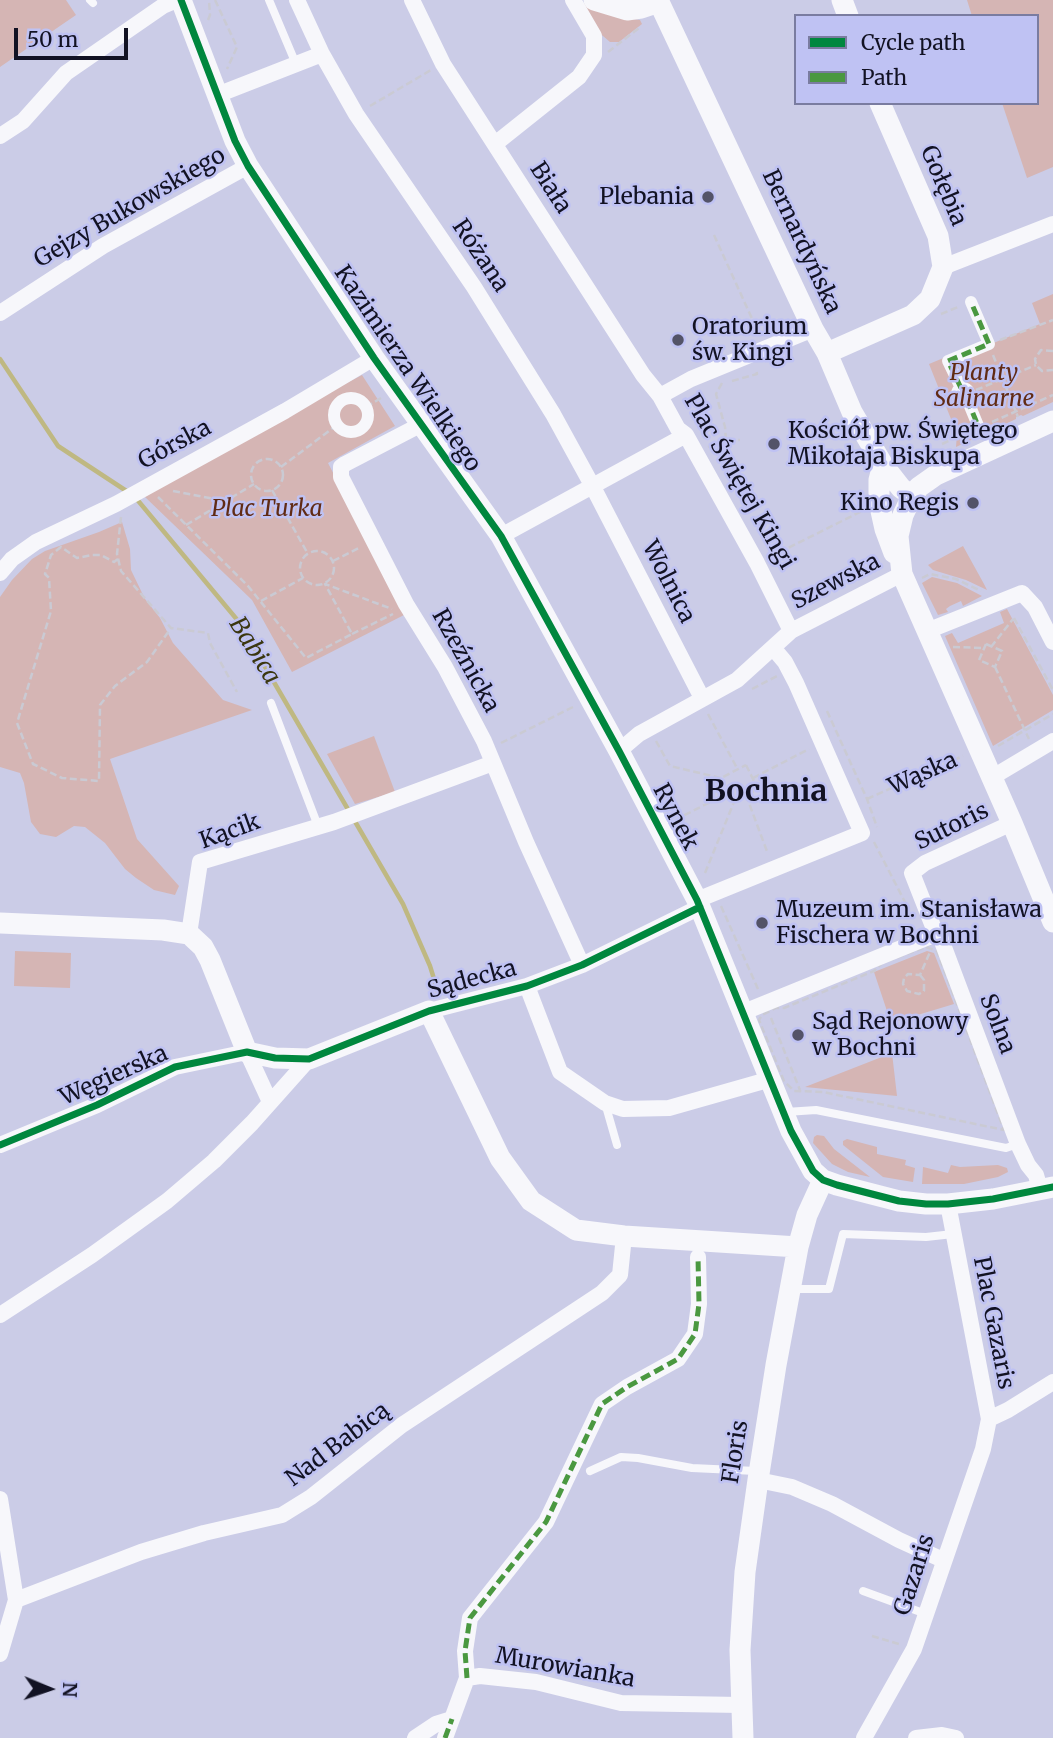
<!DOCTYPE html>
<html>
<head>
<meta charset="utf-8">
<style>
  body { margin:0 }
  #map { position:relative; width:1053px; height:1738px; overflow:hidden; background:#cbcce7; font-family:Merriweather,serif }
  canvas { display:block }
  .legend { position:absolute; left:794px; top:14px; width:245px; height:91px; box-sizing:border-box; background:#bfc2f3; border:2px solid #7a7ca0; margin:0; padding:9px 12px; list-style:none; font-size:21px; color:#121223 }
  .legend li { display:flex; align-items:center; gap:14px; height:35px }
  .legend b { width:35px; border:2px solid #7a7ca0 }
  .north { position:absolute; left:14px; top:1654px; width:70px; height:70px; -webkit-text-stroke:5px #bfc2f3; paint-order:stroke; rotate:92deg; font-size:19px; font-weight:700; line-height:28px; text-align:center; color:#121223 }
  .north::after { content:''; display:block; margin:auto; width:24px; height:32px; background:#121223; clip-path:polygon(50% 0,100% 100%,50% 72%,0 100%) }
  .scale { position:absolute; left:14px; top:28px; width:114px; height:32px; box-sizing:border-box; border:4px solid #121223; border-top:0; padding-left:9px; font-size:21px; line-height:24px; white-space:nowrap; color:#121223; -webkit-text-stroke:5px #bfc2f3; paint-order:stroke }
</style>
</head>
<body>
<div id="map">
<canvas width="1053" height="1738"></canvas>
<ul class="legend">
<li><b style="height:9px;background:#00873e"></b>Cycle path</li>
<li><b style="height:9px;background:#4a9840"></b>Path</li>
</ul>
<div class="north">N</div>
<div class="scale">50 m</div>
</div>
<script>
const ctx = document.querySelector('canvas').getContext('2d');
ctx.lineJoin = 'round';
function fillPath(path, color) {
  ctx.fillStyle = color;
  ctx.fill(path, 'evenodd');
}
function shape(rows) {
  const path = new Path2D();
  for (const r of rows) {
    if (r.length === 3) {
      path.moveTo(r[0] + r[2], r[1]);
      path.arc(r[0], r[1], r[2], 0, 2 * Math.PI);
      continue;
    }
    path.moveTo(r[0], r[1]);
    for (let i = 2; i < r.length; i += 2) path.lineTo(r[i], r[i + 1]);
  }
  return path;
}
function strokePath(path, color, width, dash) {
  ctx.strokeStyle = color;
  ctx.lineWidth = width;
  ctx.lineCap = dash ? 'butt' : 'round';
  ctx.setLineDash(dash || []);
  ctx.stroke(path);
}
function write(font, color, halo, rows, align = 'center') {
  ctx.font = font + ' Merriweather,serif';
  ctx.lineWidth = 5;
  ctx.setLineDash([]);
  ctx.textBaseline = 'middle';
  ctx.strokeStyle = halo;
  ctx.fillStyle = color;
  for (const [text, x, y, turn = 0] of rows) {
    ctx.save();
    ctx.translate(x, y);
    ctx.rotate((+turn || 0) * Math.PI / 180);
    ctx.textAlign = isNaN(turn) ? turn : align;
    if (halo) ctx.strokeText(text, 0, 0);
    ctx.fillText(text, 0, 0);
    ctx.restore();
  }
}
const green = shape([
  [0,0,66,0,76,15,0,67],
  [967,0,1053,0,1053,167,1027,178,1002,103,1037,103,1037,16,972,16],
  [579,2,627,18,640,20,642,24,619,42,610,42,596,30],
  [1053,294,1053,402,1023,416,1021,415,1016,417,1016,419,956,447,957,434,929,364,982,342,991,344,1040,324,1032,303],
  [362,375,395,426,328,463,406,614,292,672,252,600,145,497,146,488],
  [122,522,130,549,131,570,145,599,160,618,173,643,223,700,252,710,110,759,137,839,179,886,175,895,154,890,136,878,125,869,105,843,85,827,74,826,56,837,40,834,31,822,24,783,20,773,0,767,0,597,12,580,32,559,45,551,99,532],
  [963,546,984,584,987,590,966,580,933,570,928,565],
  [932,577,957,583,982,596,963,606,961,601,950,606,946,609,948,612,938,615,922,583],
  [1007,609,1053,695,1053,710,993,746,945,636,952,633,958,643,1004,623,1000,612],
  [374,736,395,792,355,804,327,754],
  [15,951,71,953,70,988,14,986],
  [927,951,934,953,954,1004,891,1023,874,972],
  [892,1053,897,1096,805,1087],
  [817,1135,824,1136,834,1149,870,1177,848,1172,832,1164,813,1143,814,1137],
  [847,1139,877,1147,877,1154,906,1160,905,1165,915,1168,913,1182,883,1177,843,1145,843,1141],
  [951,1165,960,1167,998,1165,1007,1168,1008,1172,998,1177,964,1184,922,1184,923,1167,948,1173]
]);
const stream = shape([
  [0,359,58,446,128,492],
  [135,497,239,622,403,904,430,966,439,995]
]);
const path = shape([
  [215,0,237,47,227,69],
  [208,20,210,15,209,0],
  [608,52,639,28],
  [370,106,431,70],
  [714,235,759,334],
  [941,314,958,307],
  [759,333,766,330],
  [1000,340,1053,320],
  [1053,351,1041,350,1035,359,1036,365,1042,371,1053,370],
  [993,355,1018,417],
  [732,381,757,374,756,369],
  [722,383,716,394,725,427,726,440],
  [976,390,1036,365],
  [366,407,381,398],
  [992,422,1053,395],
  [942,444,966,433],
  [708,447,726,440,740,440],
  [267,475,16],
  [281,467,337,425],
  [272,490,308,554],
  [173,491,225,501],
  [158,497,248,586,306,658,352,634,325,584,392,609],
  [121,517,117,554,121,571,171,628,208,633,210,643,237,692],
  [186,525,254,484],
  [317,568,17],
  [770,557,864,510],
  [118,559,114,562,101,555,92,555,77,558,61,547,51,555,45,574,49,578,51,611,17,723,33,764,62,778,99,781,100,705,115,686,147,662,171,628],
  [333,561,361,547],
  [922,578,930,574,956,579,981,591],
  [261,601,303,578],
  [1014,618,1053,690],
  [352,634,393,614],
  [986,644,1002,651,995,667,979,660,986,644],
  [953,647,984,648],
  [991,647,1013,619],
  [995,667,1029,739],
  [752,689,777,676],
  [827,711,867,799,877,827],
  [708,714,738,770],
  [656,741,670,766,721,778],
  [501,743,573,707],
  [998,746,1053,714],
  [746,765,758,789,734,802,721,778,746,765],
  [753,778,809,749],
  [746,795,768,854],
  [867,799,963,756],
  [675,820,728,793],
  [874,842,906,904],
  [705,873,734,802],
  [721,906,758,989],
  [926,947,937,951,1004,1130,823,1092,794,1091,784,1081,759,1020,762,1015,776,1008,784,1008,874,971,882,963,926,947],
  [920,975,924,980,924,991,919,994,907,991,903,984,904,978,908,974,920,975,930,952],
  [771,1018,800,1090],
  [872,1636,899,1644]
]);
const service = shape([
  [90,0,93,3],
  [269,0,296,64],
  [271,703,318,826],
  [605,1103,617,1145],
  [786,1112,816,1110,1006,1148,1018,1144],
  [792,1289,829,1289,843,1234,926,1237,953,1234],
  [590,1471,621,1457,638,1458,692,1468,756,1471],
  [863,1591,926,1614]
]);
const pedestrian = shape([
  [963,394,6],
  [961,388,948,361,989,344,971,302],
  [351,415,17],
  [967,399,979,428]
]);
const minor = shape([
  [297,0,322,54,356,114,474,287,553,414,593,487,702,698],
  [412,0,443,64,643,375,660,396,678,429,686,435,757,563,791,631],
  [217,95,322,54],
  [0,136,23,121,66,73,163,6,177,0],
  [495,144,579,77,594,55,594,36,573,0],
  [943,267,1053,224],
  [0,313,103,246,248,166],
  [660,396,691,379,813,329],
  [422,424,345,464,341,467,341,477,406,604,445,667,484,741,526,842,582,965],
  [501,536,686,435],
  [0,573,12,559,36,542,116,504,285,411,374,358],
  [927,631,1022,593,1035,607,1053,642],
  [619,751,639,734,737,680,791,631,902,574],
  [991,778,1053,741],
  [1012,823,925,863,912,873,936,934,941,939,1018,1144,1028,1165,1036,1175,1040,1189],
  [697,900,862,833,796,683,785,662,774,649],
  [189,934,200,862,334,822,493,763],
  [527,986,560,1072,605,1103,623,1109,669,1108,771,1079],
  [429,1011,527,986,582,965,700,907],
  [744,1012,936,934],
  [0,1145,97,1105,175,1067,247,1052,270,1102],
  [0,1315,92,1255,167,1201,214,1161,252,1123,309,1059],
  [989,1419,1008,1410,1053,1382],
  [758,1480,792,1487,832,1504,899,1540,943,1560],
  [0,1499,16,1600,0,1654],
  [16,1600,141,1552,204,1533,282,1515,311,1497,402,1425,602,1293,620,1275,624,1236],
  [467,1678,465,1651,470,1618,546,1522,602,1404,627,1387,678,1359,695,1334,699,1304,698,1257],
  [415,1738,436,1724,452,1719],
  [445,1738,467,1678,480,1676,536,1682,621,1703,741,1705],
  [864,1738,914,1649,983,1449,989,1419,948,1204],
  [916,1738,942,1735,956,1738]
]);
const tertiary = shape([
  [181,0,235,141,248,166,374,358,501,536,619,751,697,900,791,1131,813,1171,823,1180,837,1185,899,1201,926,1204,948,1204,993,1199,1053,1187],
  [594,0,627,10,641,8,659,2],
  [658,0,813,329,827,353,852,412,883,465,901,488,912,496],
  [842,0,848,16],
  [827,353,913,315,930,299,943,267,938,236,880,103],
  [1053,421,936,475,919,487,912,496,903,515,898,536,902,574,1012,823,1053,922],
  [883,465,879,480,879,502,885,529,894,553],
  [0,923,163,930,189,934,203,947,210,960,247,1052,275,1058,309,1059,429,1011,500,1158,531,1201,576,1230,624,1236,798,1247],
  [743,1738,740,1650,745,1572,758,1480,776,1365,798,1247,807,1215,823,1180]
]);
const quiet = shape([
  [961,388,948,361,989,344,971,302],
  [967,399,979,428],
  [467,1678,465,1651,470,1618,546,1522,602,1404,627,1387,678,1359,695,1334,699,1304,698,1257],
  [445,1738,452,1719]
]);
const cycleway = shape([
  [181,0,235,141,248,166,374,358,501,536,619,751,697,900,791,1131,813,1171,823,1180,837,1185,899,1201,926,1204,948,1204,993,1199,1053,1187],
  [0,1145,97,1105,175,1067,247,1052,275,1058,309,1059,429,1011,527,986,582,965,700,907]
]);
const markers = [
  [708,197,7,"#535368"],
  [678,340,7,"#535368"],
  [774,444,7,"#535368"],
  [973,503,7,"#535368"],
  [762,923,7,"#535368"],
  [798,1035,7,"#535368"]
];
const streetNames = [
  ["Gołębia",943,186,67],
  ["Biała",550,188,57],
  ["Gejzy Bukowskiego",130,208,-30],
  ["Bernardyńska",801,242,65],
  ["Różana",480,256,56],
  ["Kazimierza Wielkiego",407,369,56],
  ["Górska",175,445,-28],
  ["Plac Świętej Kingi",739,482,60],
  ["Wolnica",668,582,63],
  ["Szewska",836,582,-27],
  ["Rzeźnicka",465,661,61],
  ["Wąska",923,774,-24],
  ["Rynek",675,817,62],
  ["Sutoris",952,827,-26],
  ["Kącik",230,832,-20],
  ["Sądecka",472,980,-15],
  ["Solna",997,1024,69],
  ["Węgierska",114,1076,-24],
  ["Plac Gazaris",993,1323,79],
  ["Nad Babicą",338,1445,-37],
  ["Floris",736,1452,-81],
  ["Gazaris",915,1575,-72],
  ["Murowianka",565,1668,10]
];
const poiNames = [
  ["Plebania",694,197,"right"],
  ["Oratorium",692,327],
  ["św. Kingi",692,353],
  ["Kościół pw. Świętego",788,431],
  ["Mikołaja Biskupa",788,457],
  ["Kino Regis",959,503,"right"],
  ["Muzeum im. Stanisława",776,910],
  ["Fischera w Bochni",776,936],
  ["Sąd Rejonowy",812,1022],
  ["w Bochni",812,1048]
];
const parkNames = [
  ["Planty",984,373],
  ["Salinarne",984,399],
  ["Plac Turka",267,509]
];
const waterNames = [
  ["Babica",254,651,58]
];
const districtNames = [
  ["Bochnia",766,793]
];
fillPath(green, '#d5b5b4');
strokePath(stream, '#bfb882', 4.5);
strokePath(path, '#cacad3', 2.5, [7, 3.5]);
strokePath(service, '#f7f7fb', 8);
strokePath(pedestrian, '#f7f7fb', 12);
strokePath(minor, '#f7f7fb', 16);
strokePath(tertiary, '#f7f7fb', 21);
strokePath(quiet, '#4a9840', 5, [10, 5]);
strokePath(cycleway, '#00873e', 7);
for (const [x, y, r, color] of markers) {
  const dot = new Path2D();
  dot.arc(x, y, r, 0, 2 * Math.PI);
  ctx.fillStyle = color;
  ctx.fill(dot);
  strokePath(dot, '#bfc2f3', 2.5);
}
write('23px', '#121223', '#bfc2f3', streetNames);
write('23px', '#121223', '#bfc2f3', poiNames, 'left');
write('italic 23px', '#612b14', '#bfc2f3', parkNames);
write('italic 24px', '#3b3710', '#bfc2f3', waterNames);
write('bold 30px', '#121223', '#bfc2f3', districtNames);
</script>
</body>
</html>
